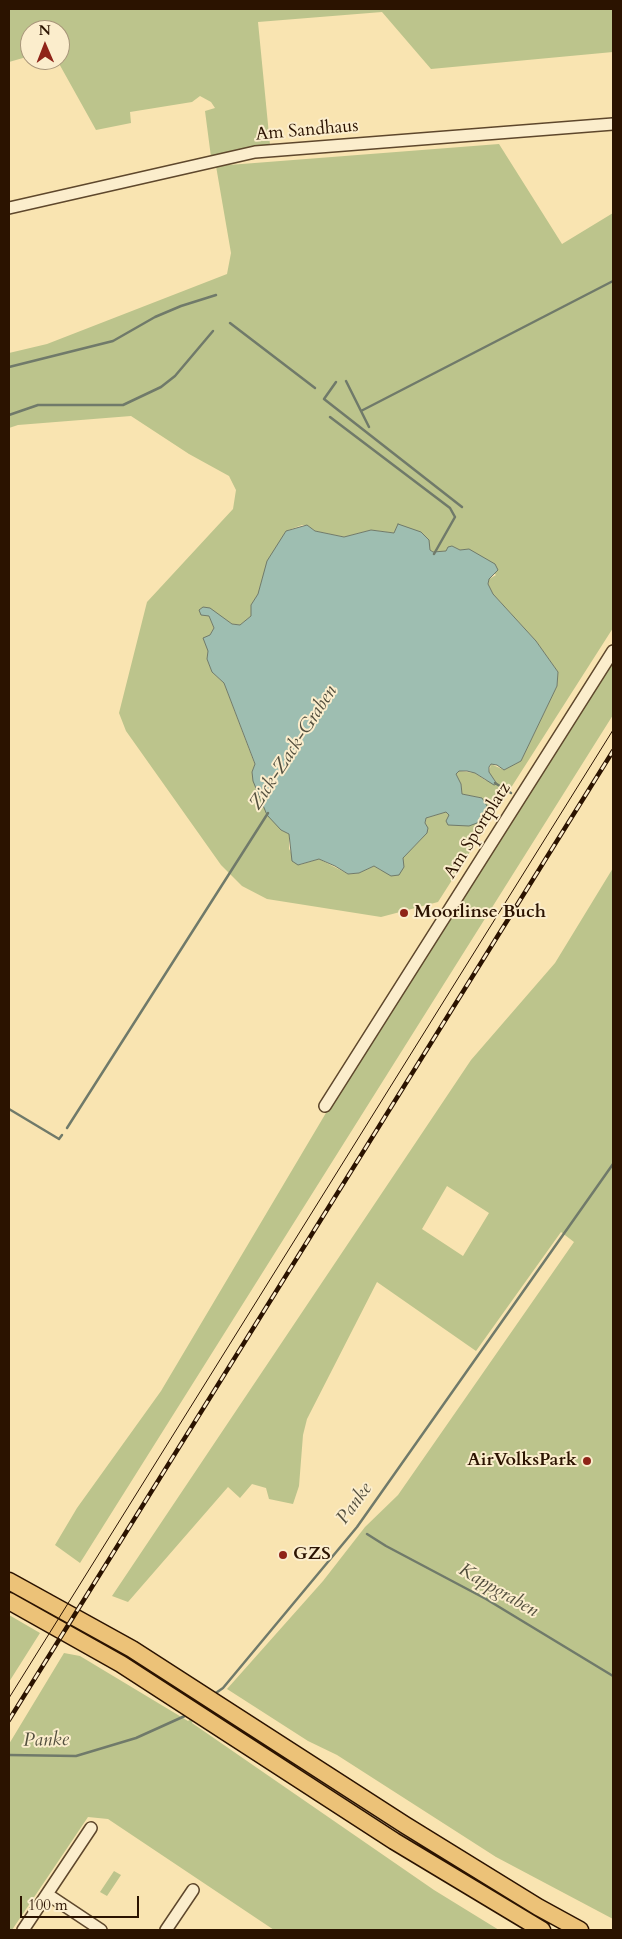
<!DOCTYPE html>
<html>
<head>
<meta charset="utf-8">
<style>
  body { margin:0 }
  #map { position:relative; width:622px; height:1939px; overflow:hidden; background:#f9e4b1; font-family:Cardo,serif }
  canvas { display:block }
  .frame { position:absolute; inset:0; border:10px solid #2b1300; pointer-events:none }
  .north { position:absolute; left:20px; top:20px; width:50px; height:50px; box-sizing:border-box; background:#fbedcc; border:1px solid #a8967a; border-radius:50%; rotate:359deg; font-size:14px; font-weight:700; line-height:20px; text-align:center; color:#2b1300 }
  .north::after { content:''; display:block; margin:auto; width:18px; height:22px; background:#8f2418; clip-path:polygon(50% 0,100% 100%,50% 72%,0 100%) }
  .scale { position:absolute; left:20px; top:1896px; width:119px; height:22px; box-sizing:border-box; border:2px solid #2b1300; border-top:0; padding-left:6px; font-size:15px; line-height:18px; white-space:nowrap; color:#2b1300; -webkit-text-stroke:4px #fbedcc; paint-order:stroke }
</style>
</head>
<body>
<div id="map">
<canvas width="622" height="1939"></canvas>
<div class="frame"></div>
<div class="north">N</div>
<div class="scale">100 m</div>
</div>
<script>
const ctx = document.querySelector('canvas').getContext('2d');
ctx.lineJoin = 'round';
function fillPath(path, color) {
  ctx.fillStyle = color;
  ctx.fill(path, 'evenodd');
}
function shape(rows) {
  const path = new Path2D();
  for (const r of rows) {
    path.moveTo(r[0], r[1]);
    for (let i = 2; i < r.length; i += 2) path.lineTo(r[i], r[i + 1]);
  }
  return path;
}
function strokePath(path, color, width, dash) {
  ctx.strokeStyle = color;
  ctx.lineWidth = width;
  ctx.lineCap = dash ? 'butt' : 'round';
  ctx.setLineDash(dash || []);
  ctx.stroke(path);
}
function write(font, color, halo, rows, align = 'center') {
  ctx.font = font + ' Cardo,serif';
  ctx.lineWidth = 4;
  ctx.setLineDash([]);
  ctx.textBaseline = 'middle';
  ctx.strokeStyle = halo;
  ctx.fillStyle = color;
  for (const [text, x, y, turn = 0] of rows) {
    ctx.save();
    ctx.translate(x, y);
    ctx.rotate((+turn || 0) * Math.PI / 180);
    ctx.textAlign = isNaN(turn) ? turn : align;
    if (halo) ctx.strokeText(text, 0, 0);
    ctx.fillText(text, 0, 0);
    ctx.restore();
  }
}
const green = shape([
  [9,9,613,9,613,52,431,69,382,12,258,22,270,145,211,157,205,111,215,108,211,102,200,96,192,102,130,112,131,123,96,130,57,60,60,60,60,30,30,30,30,56,9,62],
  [499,144,562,244,613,213,613,628,438,902,381,917,267,899,242,886,221,865,126,731,119,713,147,602,233,509,236,490,229,476,189,454,131,416,18,425,9,428,9,353,47,344,227,274,231,253,216,166],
  [302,525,307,525,315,531,344,537,371,530,394,533,398,525,433,552,446,551,452,546,460,550,469,549,496,575,489,579,488,584,493,594,536,641,558,672,557,686,521,761,504,770,491,764,489,772,497,784,485,780,475,773,459,771,456,774,461,784,462,794,482,798,450,814,446,812,426,818,425,823,427,833,403,858,382,871,374,866,359,873,348,874,319,859,299,865,289,849,289,834,281,830,252,772,255,765,224,683,212,672,207,659,210,635,214,628,209,616,221,617,232,624,240,625,251,616,251,605,258,595,262,580,286,531],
  [613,656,613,715,80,1563,55,1545,77,1508,161,1391,336,1096],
  [613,868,613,1919,496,1857,337,1755,308,1741,227,1689,323,1581,365,1527,398,1495,574,1242,561,1232,476,1351,377,1282,307,1419,303,1435,299,1486,293,1504,269,1499,266,1488,252,1484,240,1498,228,1487,128,1602,112,1596,471,1060,555,963],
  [447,1186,489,1213,463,1256,422,1229],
  [9,1615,40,1633,9,1682],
  [64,1653,80,1656,188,1721,194,1717,192,1723,434,1890,499,1930,274,1930,108,1819,88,1817,12,1930,9,1930,9,1744],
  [114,1871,121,1875,107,1896,100,1892]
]);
const water = shape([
  [398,524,421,532,429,540,430,550,433,552,446,551,448,547,452,546,460,550,469,549,495,564,498,570,489,579,488,584,493,594,536,641,558,672,557,686,521,761,504,770,497,765,491,764,489,767,489,772,497,784,494,785,475,773,467,771,459,771,456,774,461,784,462,794,482,798,487,806,486,813,477,823,469,826,448,825,446,821,449,815,446,812,426,818,425,823,428,828,427,833,403,858,404,867,399,875,391,876,374,866,359,873,348,874,335,866,319,859,298,865,292,861,289,834,281,830,267,815,253,781,252,772,255,764,224,683,212,672,207,659,208,651,203,638,210,635,214,628,209,616,201,615,199,610,203,607,210,608,232,624,240,625,251,616,251,605,258,594,267,561,286,531,307,525,315,531,344,537,371,530,394,533,398,524]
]);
const stream = shape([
  [230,323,315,388],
  [9,367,113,341,155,317,181,306,216,295],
  [346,381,361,411,613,281],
  [336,382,324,399,462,507],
  [361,411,369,427],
  [9,415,38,405,123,405,161,387,175,376,213,331],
  [330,417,450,508,455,517,434,554],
  [495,783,511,793],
  [9,1109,59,1139,62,1135],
  [67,1128,268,813],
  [367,1534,386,1546,486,1599,613,1676],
  [213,1695,223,1688,357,1527,613,1164],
  [9,1755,76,1756,136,1738,187,1715]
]);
const minor = shape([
  [9,208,255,152,613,124],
  [325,1106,613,651],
  [47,1894,101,1930],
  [23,1930,91,1828],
  [166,1930,193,1890]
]);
const highway = shape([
  [9,1581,132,1649,405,1825,538,1907,580,1930],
  [9,1601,121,1664,394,1841,542,1930]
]);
const tram = shape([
  [9,1698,613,730]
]);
const rail = shape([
  [9,1720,613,751]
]);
const markers = [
  [404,913,5,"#8f2418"],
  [587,1461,5,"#8f2418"],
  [283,1555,5,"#8f2418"]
];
const streetNames = [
  ["Am Sandhaus",307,131,-5],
  ["Am Sportplatz",478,831,-58]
];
const poiNames = [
  ["Moorlinse Buch",414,913],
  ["AirVolksPark",577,1461,"right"],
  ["GZS",293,1555]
];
const waterNames = [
  ["Zick-Zack-Graben",294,748,-57],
  ["Panke",355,1504,-54],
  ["Kappgraben",498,1591,30],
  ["Panke",46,1741,-1]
];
fillPath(green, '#bcc48c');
fillPath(water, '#9ebeb1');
strokePath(water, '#707a6a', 1);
strokePath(stream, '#707a6a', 2.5);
strokePath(minor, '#5e472c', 14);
strokePath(highway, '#2b1300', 19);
strokePath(minor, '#fbedcc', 11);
strokePath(highway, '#ecc278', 16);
strokePath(tram, '#2b1300', 1);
strokePath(rail, '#2b1300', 4.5);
strokePath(rail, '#fbedcc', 2.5, [8]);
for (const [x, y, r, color] of markers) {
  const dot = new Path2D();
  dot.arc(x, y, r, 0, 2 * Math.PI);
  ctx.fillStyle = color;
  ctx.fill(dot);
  strokePath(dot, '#fbedcc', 2);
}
write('18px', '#2b1300', '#fbedcc', streetNames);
write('bold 18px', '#2b1300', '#fbedcc', poiNames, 'left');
write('italic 19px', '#534f3e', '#fbedcc', waterNames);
</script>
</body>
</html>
